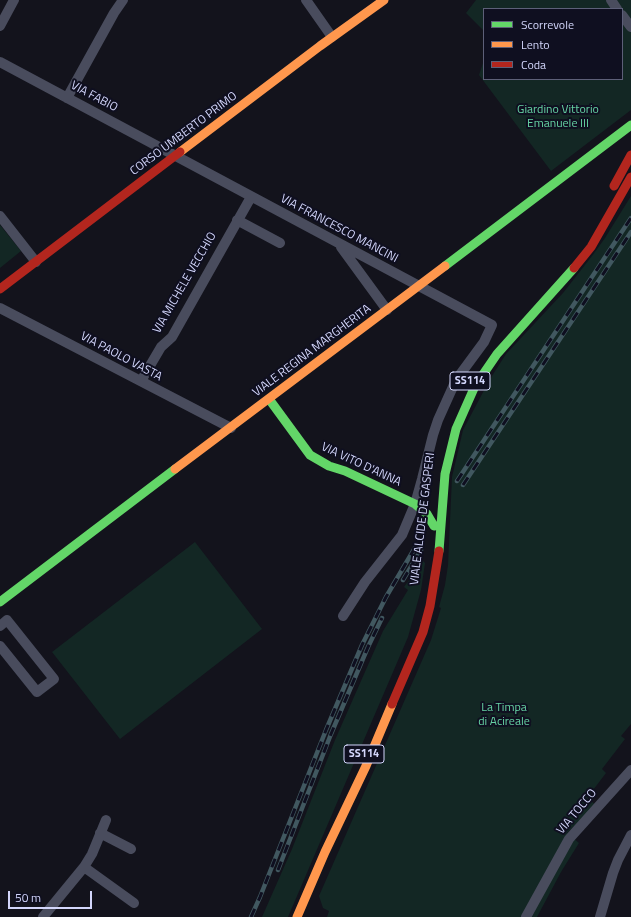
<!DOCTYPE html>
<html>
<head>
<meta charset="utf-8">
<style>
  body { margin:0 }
  #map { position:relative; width:631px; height:917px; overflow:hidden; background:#13131c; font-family:"Titillium Web",sans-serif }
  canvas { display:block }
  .legend { position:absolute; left:483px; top:8px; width:140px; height:72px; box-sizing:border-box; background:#0f0f20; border:1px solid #5d5f78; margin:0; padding:5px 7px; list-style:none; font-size:12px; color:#d3d6fb }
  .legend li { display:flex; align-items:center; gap:8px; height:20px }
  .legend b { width:20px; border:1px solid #5d5f78 }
  .scale { position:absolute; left:8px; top:891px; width:84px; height:18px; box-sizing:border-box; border:2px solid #d3d6fb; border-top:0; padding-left:5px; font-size:12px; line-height:14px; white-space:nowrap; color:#d3d6fb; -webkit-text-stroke:3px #0f0f20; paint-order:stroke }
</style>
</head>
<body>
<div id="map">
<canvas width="631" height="917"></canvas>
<ul class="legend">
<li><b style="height:5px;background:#63d668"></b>Scorrevole</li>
<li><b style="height:5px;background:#ff974d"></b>Lento</li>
<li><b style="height:5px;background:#b3261e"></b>Coda</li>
</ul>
<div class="scale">50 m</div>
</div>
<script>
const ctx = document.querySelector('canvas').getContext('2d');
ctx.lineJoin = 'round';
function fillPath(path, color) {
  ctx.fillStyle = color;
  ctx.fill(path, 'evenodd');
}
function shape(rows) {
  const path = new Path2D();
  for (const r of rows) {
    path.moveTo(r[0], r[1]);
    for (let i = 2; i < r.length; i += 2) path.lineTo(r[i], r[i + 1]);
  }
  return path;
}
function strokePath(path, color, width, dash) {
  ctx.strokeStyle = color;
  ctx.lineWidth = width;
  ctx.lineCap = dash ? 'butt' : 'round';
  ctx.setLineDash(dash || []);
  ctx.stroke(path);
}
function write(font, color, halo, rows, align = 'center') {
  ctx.font = font + ' "Titillium Web",sans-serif';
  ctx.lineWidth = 4;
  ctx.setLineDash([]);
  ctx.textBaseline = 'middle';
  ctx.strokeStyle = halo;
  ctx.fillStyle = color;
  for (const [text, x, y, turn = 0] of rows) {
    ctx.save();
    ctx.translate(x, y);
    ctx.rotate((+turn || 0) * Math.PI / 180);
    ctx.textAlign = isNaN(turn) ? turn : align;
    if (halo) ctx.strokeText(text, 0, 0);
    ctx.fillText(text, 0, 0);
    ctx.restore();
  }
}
const green = shape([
  [476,0,631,0,631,110,551,171,479,75,484,60,484,79,622,79,622,9,484,9,484,35,483,30,466,13],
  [631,196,631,724,621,736,625,739,602,769,606,773,587,798,596,805,567,833,579,843,561,872,537,917,327,917,329,911,323,908,319,896,431,640,441,608,439,607,445,585,448,565,452,477,463,430,490,379,506,354,563,293,592,256,605,238],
  [0,225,21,251,0,268],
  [195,542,262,629,120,739,52,652],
  [423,561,425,563,421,590,408,637,288,917,262,917,292,849,335,740,383,631,408,590,404,587]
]);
const street = shape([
  [306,0,332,37],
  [611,0,617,9],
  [622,15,631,27],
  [0,26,14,0],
  [0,62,492,325,484,342,456,380,438,420,433,435,422,479,415,504,402,535,365,582,343,616],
  [67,98,114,13,123,0],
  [0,216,36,262],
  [237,220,280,243],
  [341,247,387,310],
  [0,308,231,428],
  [141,381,161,347,172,337,251,197],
  [0,626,7,620,54,679,37,692,0,646],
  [100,833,131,849],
  [84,867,134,903],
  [43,917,84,867,92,854,106,820],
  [526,917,569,839,631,770],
  [600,917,613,873,618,860,631,835]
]);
const fast = shape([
  [445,266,631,125],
  [269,399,310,455,329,466,345,471,415,504,427,514,434,526],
  [439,551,445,474,456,429,475,386,497,354,574,268],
  [0,602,175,469]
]);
const slow = shape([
  [180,152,320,46,384,0],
  [175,469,445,266],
  [297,917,325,852,366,766,392,704]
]);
const jam = shape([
  [614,186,631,155],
  [574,268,591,247,631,177],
  [0,289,180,152],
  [392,704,423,632,430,606,439,551]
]);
const rail = shape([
  [457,481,631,218],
  [463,485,631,232],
  [403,580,421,550],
  [278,870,331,734,368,647,382,618],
  [251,917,260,897,326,730,362,645,386,597,416,546]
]);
const shields = [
  [470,381,40],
  [364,754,40]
];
const shieldNames = [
  ["SS114",470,381],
  ["SS114",364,754]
];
const streetNames = [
  ["VIA FABIO",94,97,28],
  ["CORSO UMBERTO PRIMO",184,134,-37],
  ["VIA FRANCESCO MANCINI",339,229,28],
  ["VIA MICHELE VECCHIO",185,283,-60],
  ["VIALE REGINA MARGHERITA",312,351,-37],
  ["VIA PAOLO VASTA",121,357,28],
  ["VIA VITO D'ANNA",361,465,25],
  ["VIALE ALCIDE DE GASPERI",423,519,-83],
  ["VIA TOCCO",577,812,-50]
];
const parkNames = [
  ["Giardino Vittorio",558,110],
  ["Emanuele III",558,124],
  ["La Timpa",504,708],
  ["di Acireale",504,722]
];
fillPath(green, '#132724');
strokePath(street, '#494c5d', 10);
strokePath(fast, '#63d668', 9);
strokePath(slow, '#ff974d', 9);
strokePath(jam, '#b3261e', 9);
strokePath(rail, '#415860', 4.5);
strokePath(rail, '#0f0f20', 3, [9]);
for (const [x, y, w] of shields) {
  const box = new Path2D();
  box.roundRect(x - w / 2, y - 9, w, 18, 3);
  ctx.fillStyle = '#0f0f20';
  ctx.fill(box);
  strokePath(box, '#d3d6fb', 1);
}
write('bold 11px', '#d3d6fb', null, shieldNames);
write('12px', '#d3d6fb', '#0f0f20', streetNames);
write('12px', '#66d3a4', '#0f0f20', parkNames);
</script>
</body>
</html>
